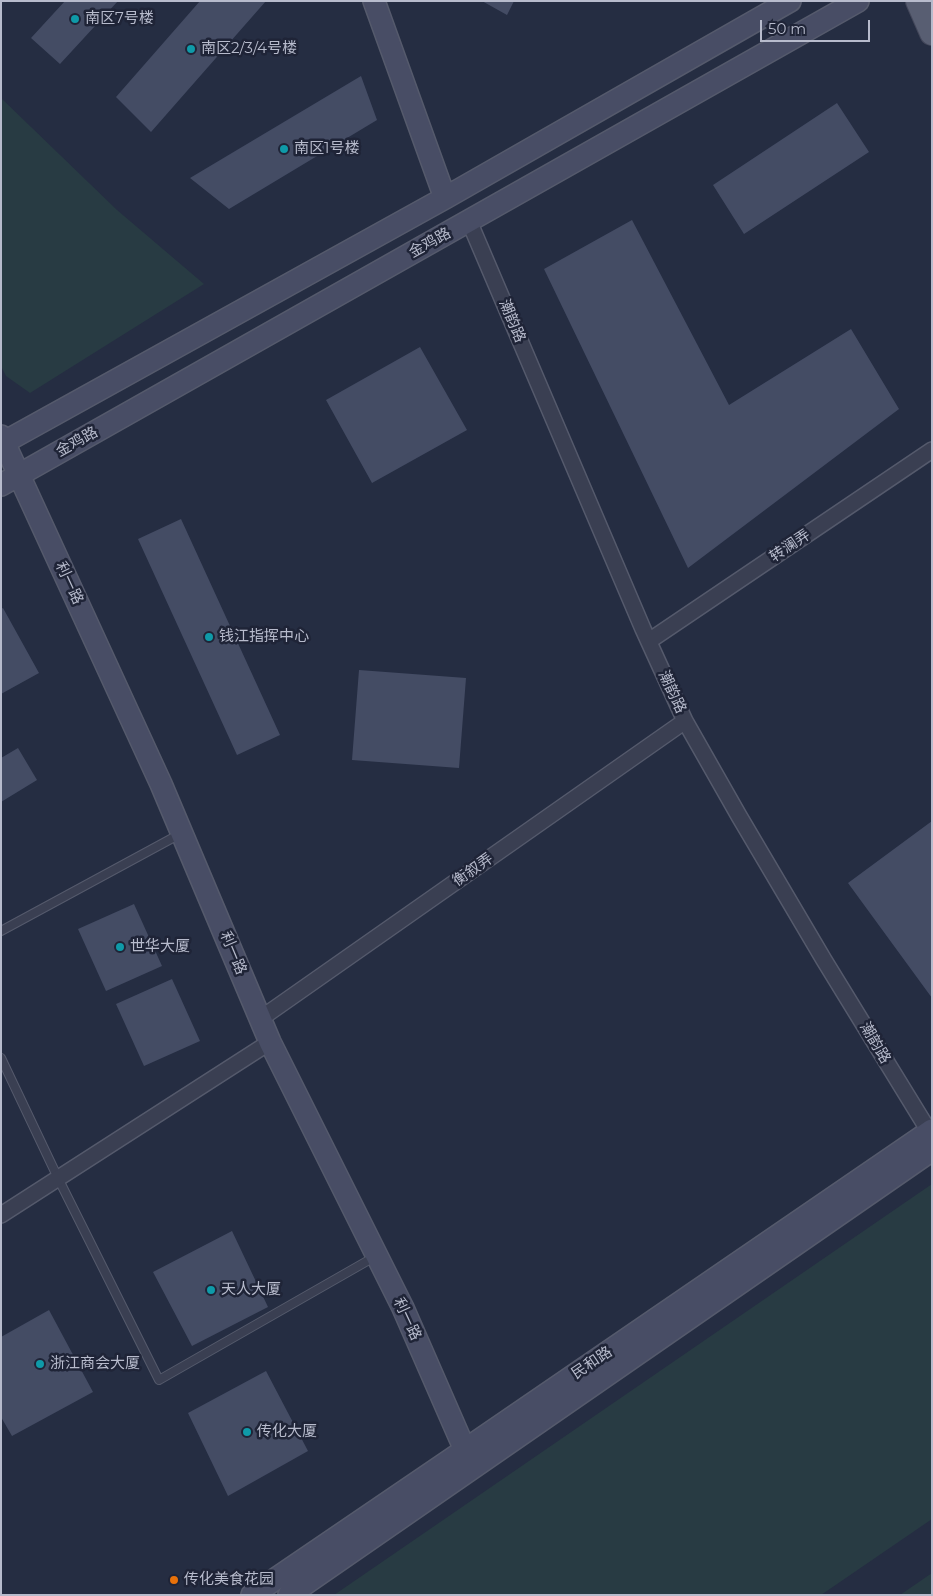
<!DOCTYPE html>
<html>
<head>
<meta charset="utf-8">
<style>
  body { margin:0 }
  #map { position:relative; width:933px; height:1596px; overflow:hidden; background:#252d42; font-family:Montserrat,sans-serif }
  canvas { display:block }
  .frame { position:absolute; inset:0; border:2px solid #b7bbcc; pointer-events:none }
  .scale { position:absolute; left:760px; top:20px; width:110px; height:22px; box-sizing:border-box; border:2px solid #b7bbcc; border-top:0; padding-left:6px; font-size:15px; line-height:18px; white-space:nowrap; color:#b7bbcc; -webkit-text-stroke:4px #1f2437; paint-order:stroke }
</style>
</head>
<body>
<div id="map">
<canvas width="933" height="1596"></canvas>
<div class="frame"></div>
<div class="scale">50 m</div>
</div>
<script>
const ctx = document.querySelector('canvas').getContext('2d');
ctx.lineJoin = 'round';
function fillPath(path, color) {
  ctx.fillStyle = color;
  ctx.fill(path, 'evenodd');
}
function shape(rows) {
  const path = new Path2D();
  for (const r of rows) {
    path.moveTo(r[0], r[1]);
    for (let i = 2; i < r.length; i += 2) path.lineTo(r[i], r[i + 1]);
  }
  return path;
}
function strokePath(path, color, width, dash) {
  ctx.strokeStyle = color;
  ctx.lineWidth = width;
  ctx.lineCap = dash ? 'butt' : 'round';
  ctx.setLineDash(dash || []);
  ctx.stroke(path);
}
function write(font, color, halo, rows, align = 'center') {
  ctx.font = font + ' Montserrat,"Noto Sans SC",sans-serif';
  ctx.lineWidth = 5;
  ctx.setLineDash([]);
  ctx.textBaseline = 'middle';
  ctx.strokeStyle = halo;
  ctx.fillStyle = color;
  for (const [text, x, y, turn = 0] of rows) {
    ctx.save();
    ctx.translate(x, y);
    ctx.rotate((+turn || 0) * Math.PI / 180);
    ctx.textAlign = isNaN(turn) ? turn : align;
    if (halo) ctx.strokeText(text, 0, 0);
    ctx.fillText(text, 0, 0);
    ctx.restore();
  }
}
const green = shape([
  [1,98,117,210,204,284,30,393,6,376,1,366],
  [932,1184,932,1519,821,1595,334,1595],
  [932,1573,932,1595,900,1595]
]);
const building = shape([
  [65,1,118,1,60,64,31,38],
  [200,1,266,1,151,132,116,97],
  [482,1,514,1,507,15],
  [361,76,377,120,229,209,190,178],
  [837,103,869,152,744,234,713,185],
  [632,220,729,405,851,329,899,409,688,568,544,269],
  [420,347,467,430,372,483,326,400],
  [181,519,280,735,237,755,138,539],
  [3,608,39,673,1,694,1,609],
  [359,670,466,678,459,768,352,760],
  [18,748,37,780,1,802,1,758],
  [932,821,932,998,848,883],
  [134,904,162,966,106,991,78,929],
  [172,979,200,1041,144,1066,116,1004],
  [232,1231,268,1307,192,1346,153,1272],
  [49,1310,93,1392,12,1436,1,1417,1,1337],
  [266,1371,308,1451,228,1496,188,1413]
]);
const lane = shape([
  [1,931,180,834],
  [1,1058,58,1178,159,1380,376,1256]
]);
const street = shape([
  [469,221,643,629,685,721,739,816,824,960,932,1136],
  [649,641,932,450],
  [260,1019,685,721],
  [1,1215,270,1042]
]);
const secondary = shape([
  [374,1,445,198],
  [1,436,161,784,270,1042,403,1308,465,1450,475,1465],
  [1,444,445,198,790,1],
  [1,485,858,1],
  [252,1595,465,1450,932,1130],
  [289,1595,932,1150]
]);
const primary = shape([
  [918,1,932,33]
]);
const markers = [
  [75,19,5,"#0f9aa8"],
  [191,49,5,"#0f9aa8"],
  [284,149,5,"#0f9aa8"],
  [209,637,5,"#0f9aa8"],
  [120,947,5,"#0f9aa8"],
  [211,1290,5,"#0f9aa8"],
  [40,1364,5,"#0f9aa8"],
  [247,1432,5,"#0f9aa8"],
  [174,1580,5,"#e8710a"]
];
const poiNames = [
  ["南区7号楼",85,19],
  ["南区2/3/4号楼",201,49],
  ["南区1号楼",294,149],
  ["钱江指挥中心",219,637],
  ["世华大厦",130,947],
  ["天人大厦",221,1290],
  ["浙江商会大厦",50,1364],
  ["传化大厦",257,1432],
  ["传化美食花园",184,1580]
];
const streetNames = [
  ["金鸡路",430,243,-29],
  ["潮韵路",512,321,67],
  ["金鸡路",77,442,-29],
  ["转澜弄",790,546,-34],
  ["利一路",69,583,65],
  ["潮韵路",672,692,65],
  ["衡叙弄",473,870,-35],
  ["利一路",233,953,67],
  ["潮韵路",875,1043,59],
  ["利一路",407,1319,65],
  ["民和路",592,1363,-34]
];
fillPath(green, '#283b43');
fillPath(building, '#444c64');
strokePath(lane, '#555a6c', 10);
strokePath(street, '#555a6c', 18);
strokePath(secondary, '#555a6c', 24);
strokePath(primary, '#44485b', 26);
strokePath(lane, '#3a3f52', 8);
strokePath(street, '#3a3f52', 15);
strokePath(secondary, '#484d65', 21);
strokePath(primary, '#585e72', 24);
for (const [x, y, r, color] of markers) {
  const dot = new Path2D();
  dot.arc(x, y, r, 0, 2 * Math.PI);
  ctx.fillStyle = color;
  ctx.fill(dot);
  strokePath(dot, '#1f2437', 2);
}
write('15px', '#b7bbcc', '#1f2437', poiNames, 'left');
write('15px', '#b7bbcc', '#1f2437', streetNames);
</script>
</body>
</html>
